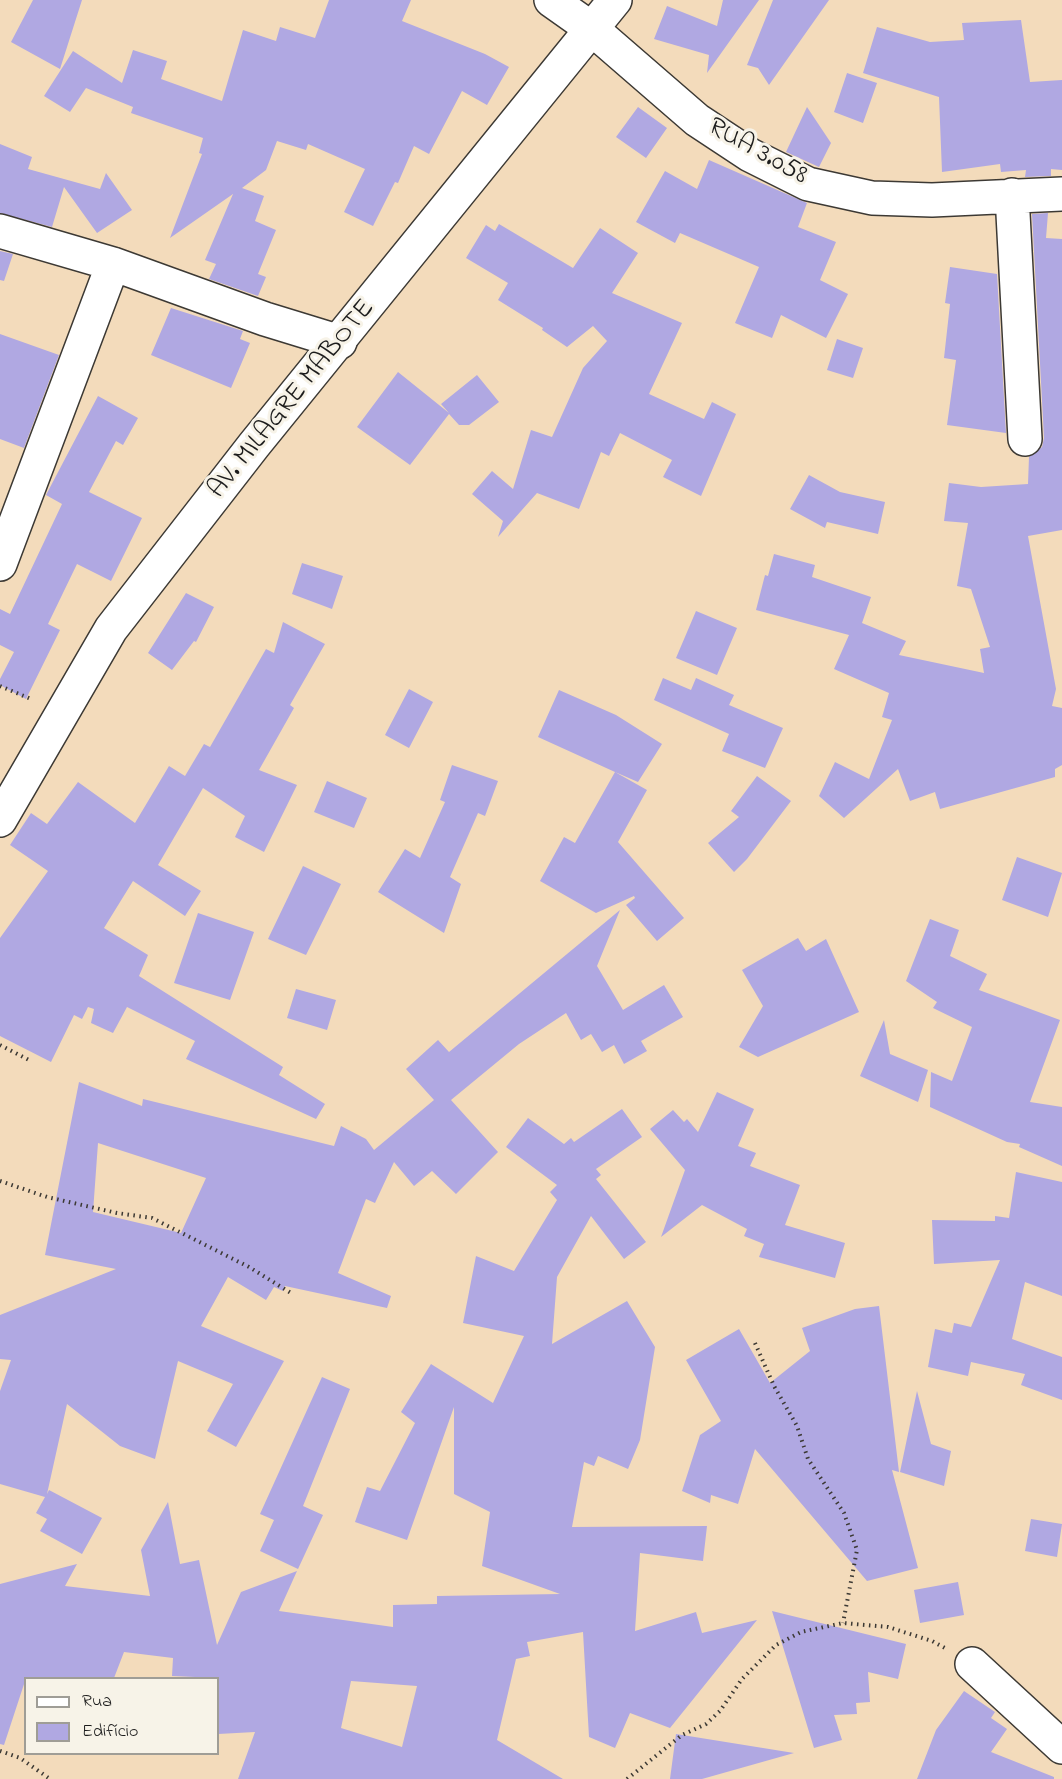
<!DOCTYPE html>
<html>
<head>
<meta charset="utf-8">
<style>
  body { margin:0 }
  #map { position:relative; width:1062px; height:1779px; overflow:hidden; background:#f3dbbb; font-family:"Indie Flower",sans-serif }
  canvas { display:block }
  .legend { position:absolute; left:24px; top:1677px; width:195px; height:78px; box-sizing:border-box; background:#f7f3e8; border:2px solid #9f9d96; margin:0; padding:8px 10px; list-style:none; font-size:18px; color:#1c1c1c }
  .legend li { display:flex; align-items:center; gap:12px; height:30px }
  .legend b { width:30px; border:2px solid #9f9d96 }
</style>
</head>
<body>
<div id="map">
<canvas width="1062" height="1779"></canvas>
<ul class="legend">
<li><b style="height:8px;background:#fff"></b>Rua</li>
<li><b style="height:16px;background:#b0a8e2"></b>Edifício</li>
</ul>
</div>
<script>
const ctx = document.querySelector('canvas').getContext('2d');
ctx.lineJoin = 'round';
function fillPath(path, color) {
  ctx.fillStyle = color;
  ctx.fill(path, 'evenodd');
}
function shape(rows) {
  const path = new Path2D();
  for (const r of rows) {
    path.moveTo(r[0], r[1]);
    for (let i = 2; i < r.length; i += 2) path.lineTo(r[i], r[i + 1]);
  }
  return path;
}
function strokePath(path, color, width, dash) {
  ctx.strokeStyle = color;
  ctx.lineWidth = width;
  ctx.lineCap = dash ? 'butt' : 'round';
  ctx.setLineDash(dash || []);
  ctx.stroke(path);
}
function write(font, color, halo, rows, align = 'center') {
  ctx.font = font + ' "Indie Flower",sans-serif';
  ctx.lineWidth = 6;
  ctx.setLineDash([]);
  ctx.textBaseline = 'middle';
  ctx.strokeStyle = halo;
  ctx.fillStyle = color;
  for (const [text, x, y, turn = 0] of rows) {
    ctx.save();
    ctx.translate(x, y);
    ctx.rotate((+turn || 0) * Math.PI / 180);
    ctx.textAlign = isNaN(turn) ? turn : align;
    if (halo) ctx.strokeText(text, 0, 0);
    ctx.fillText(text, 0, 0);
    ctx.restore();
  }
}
const building = shape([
  [33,0,82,0,60,69,11,42],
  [329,0,411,0,402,21,485,54,509,67,487,105,462,91,429,154,414,146,398,183,395,182,373,226,344,212,365,169,308,144,306,150,277,141,266,170,242,188,264,196,255,221,276,230,258,274,266,277,258,296,209,279,216,264,205,260,233,194,170,238,202,154,199,153,203,138,131,113,133,107,86,88,70,112,44,96,73,51,122,83,133,50,167,61,161,79,222,101,243,30,276,41,280,27,315,38],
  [723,0,759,0,707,73,709,55,654,39,667,6,717,26],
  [773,0,829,0,769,85,758,68,747,65],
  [1021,20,1030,82,1062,80,1062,170,1051,169,1051,176,1025,177,1026,170,1001,172,1000,164,942,172,939,97,863,73,877,27,930,42,964,40,962,23],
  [847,73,877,83,863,123,834,112],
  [638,107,667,128,646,158,616,137],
  [807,107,831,143,819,167,786,152],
  [0,144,32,157,28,169,100,189,106,173,132,210,97,233,64,187,52,227,0,213],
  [709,160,807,203,798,227,836,242,820,280,848,294,826,338,781,315,772,338,735,323,759,267,680,233,675,243,636,222,665,171,697,189],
  [1048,213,1046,238,1062,239,1062,530,1028,536,1056,689,1052,706,1062,708,1062,765,1055,769,1055,777,940,809,935,792,910,801,898,769,844,818,819,796,835,762,869,779,892,720,882,717,889,693,834,669,849,635,756,610,765,575,768,576,774,554,815,565,812,577,871,597,862,623,906,641,899,655,984,673,980,649,990,647,971,589,957,586,968,523,944,521,949,483,981,487,1028,484,1029,457,1042,447,1044,438,1032,214],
  [499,224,573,268,600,228,638,253,612,293,682,323,649,394,704,419,712,402,736,414,701,496,663,477,672,460,620,433,609,456,601,452,579,509,537,493,498,537,503,521,472,494,492,471,513,489,531,430,552,437,583,368,607,341,593,326,567,347,542,330,543,328,498,300,508,283,466,258,486,225,495,231],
  [0,251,13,254,4,281,0,280],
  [950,267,997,274,1006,433,947,425,956,360,944,358,950,304,945,303],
  [171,308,243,331,240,339,250,343,231,388,151,355],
  [0,334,59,355,24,448,0,439],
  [837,339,863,348,853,378,827,370],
  [398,372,449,413,441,404,477,375,499,402,469,425,459,425,449,414,410,465,357,427],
  [98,396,138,418,123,445,116,441,89,492,142,518,111,581,77,564,48,624,60,630,26,699,0,685,0,679,14,652,0,645,0,609,10,614,62,504,46,495],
  [809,475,840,492,885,502,878,534,827,522,825,528,790,509],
  [302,563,343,576,332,609,292,594],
  [186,593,214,607,196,642,194,641,172,670,148,653],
  [696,611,737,628,717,675,676,658],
  [283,622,325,644,290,705,294,708,259,770,297,785,264,852,235,837,245,816,203,788,158,865,201,891,185,916,133,881,104,928,148,955,139,976,283,1067,279,1075,325,1104,316,1119,186,1059,195,1041,127,1007,113,1033,91,1023,94,1009,88,1007,82,1019,74,1015,51,1062,0,1036,0,938,48,871,10,845,31,813,47,824,78,782,135,823,169,766,185,776,204,744,210,747,266,649,274,653],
  [663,678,691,690,696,678,734,695,729,705,783,728,765,768,722,751,729,734,654,700],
  [409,689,433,702,409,748,385,735],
  [559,690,616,715,662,744,638,782,615,772,647,790,618,842,684,918,657,941,626,905,635,898,634,896,596,913,540,881,564,837,575,843,615,772,538,737],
  [452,765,498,781,485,816,478,813,450,877,461,884,444,933,378,892,405,849,420,858,445,802,440,800],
  [757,776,791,801,747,859,734,872,708,843,739,817,731,811],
  [327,781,367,798,354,828,314,812],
  [1017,857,1062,873,1048,917,1002,900],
  [303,866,341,884,306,955,268,939],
  [620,910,597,966,623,1010,664,985,683,1017,641,1041,647,1051,624,1064,614,1045,602,1052,591,1034,581,1040,566,1013,519,1044,451,1100,498,1152,456,1194,432,1171,414,1186,394,1162,375,1203,366,1199,338,1273,391,1296,387,1308,285,1286,283,1291,274,1287,266,1300,228,1277,201,1326,284,1361,236,1447,207,1431,233,1384,178,1361,155,1459,120,1446,67,1404,47,1494,49,1490,102,1518,82,1554,40,1531,47,1519,36,1513,45,1497,0,1484,0,1391,11,1360,0,1359,0,1315,116,1269,45,1255,79,1082,142,1106,143,1099,334,1146,341,1126,366,1139,374,1150,434,1100,406,1069,438,1040,449,1052],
  [98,1143,206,1178,181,1233,93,1212],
  [198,913,254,932,230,1000,174,983],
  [930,919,959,930,950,956,987,974,979,990,1060,1020,1030,1102,1062,1107,1062,1166,1019,1147,1020,1144,1007,1142,930,1107,931,1072,952,1081,972,1027,933,1008,937,1002,906,981],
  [798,938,806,951,826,939,859,1012,758,1057,739,1047,763,1006,742,970],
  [296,989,336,1000,327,1030,287,1018],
  [884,1020,890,1054,928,1070,918,1102,860,1076],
  [717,1092,754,1109,738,1146,756,1153,750,1166,800,1185,785,1225,845,1243,835,1278,759,1257,764,1244,744,1236,747,1229,702,1205,661,1237,685,1170,650,1129,673,1110,684,1122,687,1119,698,1132],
  [622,1109,642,1137,596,1169,601,1175,596,1179,646,1242,624,1259,591,1216,557,1277,552,1344,627,1301,655,1347,640,1440,628,1469,598,1456,594,1466,584,1462,572,1527,707,1526,703,1561,640,1553,635,1631,696,1612,702,1633,757,1620,670,1728,630,1713,615,1748,589,1737,583,1632,527,1642,530,1656,516,1659,497,1740,563,1779,238,1779,255,1732,218,1734,218,1678,172,1676,173,1658,124,1652,114,1678,26,1678,4,1745,0,1744,0,1584,77,1564,65,1586,150,1596,141,1550,168,1502,180,1564,199,1560,217,1645,241,1592,297,1571,279,1611,393,1627,393,1605,437,1604,437,1596,560,1594,482,1566,490,1512,454,1494,454,1407,407,1540,355,1522,367,1487,380,1491,415,1423,401,1412,431,1364,493,1403,524,1336,463,1323,476,1256,514,1271,557,1200,550,1192,557,1185,506,1147,528,1118,564,1144,571,1138,574,1142],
  [351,1681,417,1686,402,1747,341,1728],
  [1016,1172,1062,1182,1062,1296,1025,1282,1012,1339,1062,1357,1062,1400,1021,1385,1025,1374,971,1362,968,1376,928,1367,935,1329,952,1333,954,1323,971,1327,1000,1260,934,1264,932,1220,995,1221,995,1216,1009,1218],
  [879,1306,899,1472,892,1470,918,1568,867,1581,755,1449,738,1504,711,1495,710,1503,682,1491,700,1435,721,1421,686,1360,739,1329,770,1383,810,1351,802,1328,855,1309],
  [322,1377,350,1389,303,1506,323,1515,298,1569,260,1551,274,1520,260,1514],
  [917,1391,931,1444,951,1451,944,1486,900,1472],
  [1031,1519,1062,1524,1057,1557,1025,1551],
  [958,1582,964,1615,920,1623,914,1590],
  [772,1611,906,1644,898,1679,868,1672,870,1702,856,1703,857,1714,834,1715,842,1740,814,1748],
  [964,1691,995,1712,991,1718,1007,1729,991,1752,1054,1777,1054,1779,917,1779,936,1730],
  [676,1734,794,1753,702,1779,670,1779]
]);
const path = shape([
  [0,686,31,699],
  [0,1045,29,1060],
  [0,1181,47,1197,117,1213,152,1218,249,1267,291,1293],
  [755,1343,774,1386,797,1426,808,1459,844,1513,857,1550,843,1623],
  [0,1751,20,1758,50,1779],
  [627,1779,682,1735,706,1724,720,1711,742,1679,776,1645,801,1632,843,1623,888,1627,932,1641,945,1648]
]);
const minor = shape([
  [551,0,592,29,697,120,750,155,808,184,872,198,932,200,1062,194],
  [1012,195,1025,439],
  [0,231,113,264,265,319,340,342],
  [0,564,113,264],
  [972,1664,1062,1747]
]);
const tertiary = shape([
  [0,820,111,629,254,445,615,0]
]);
const streetNames = [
  ["RUA 3.058",757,153,29],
  ["AV. MILAGRE MABOTE",293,400,-51]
];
fillPath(building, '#b0a8e2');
strokePath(minor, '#3c3934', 36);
strokePath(tertiary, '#3c3934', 36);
strokePath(path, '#3c3934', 4, [1.5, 4.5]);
strokePath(minor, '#fff', 33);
strokePath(tertiary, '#fff', 33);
write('27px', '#1c1c1c', '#f7f3e8', streetNames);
</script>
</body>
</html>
